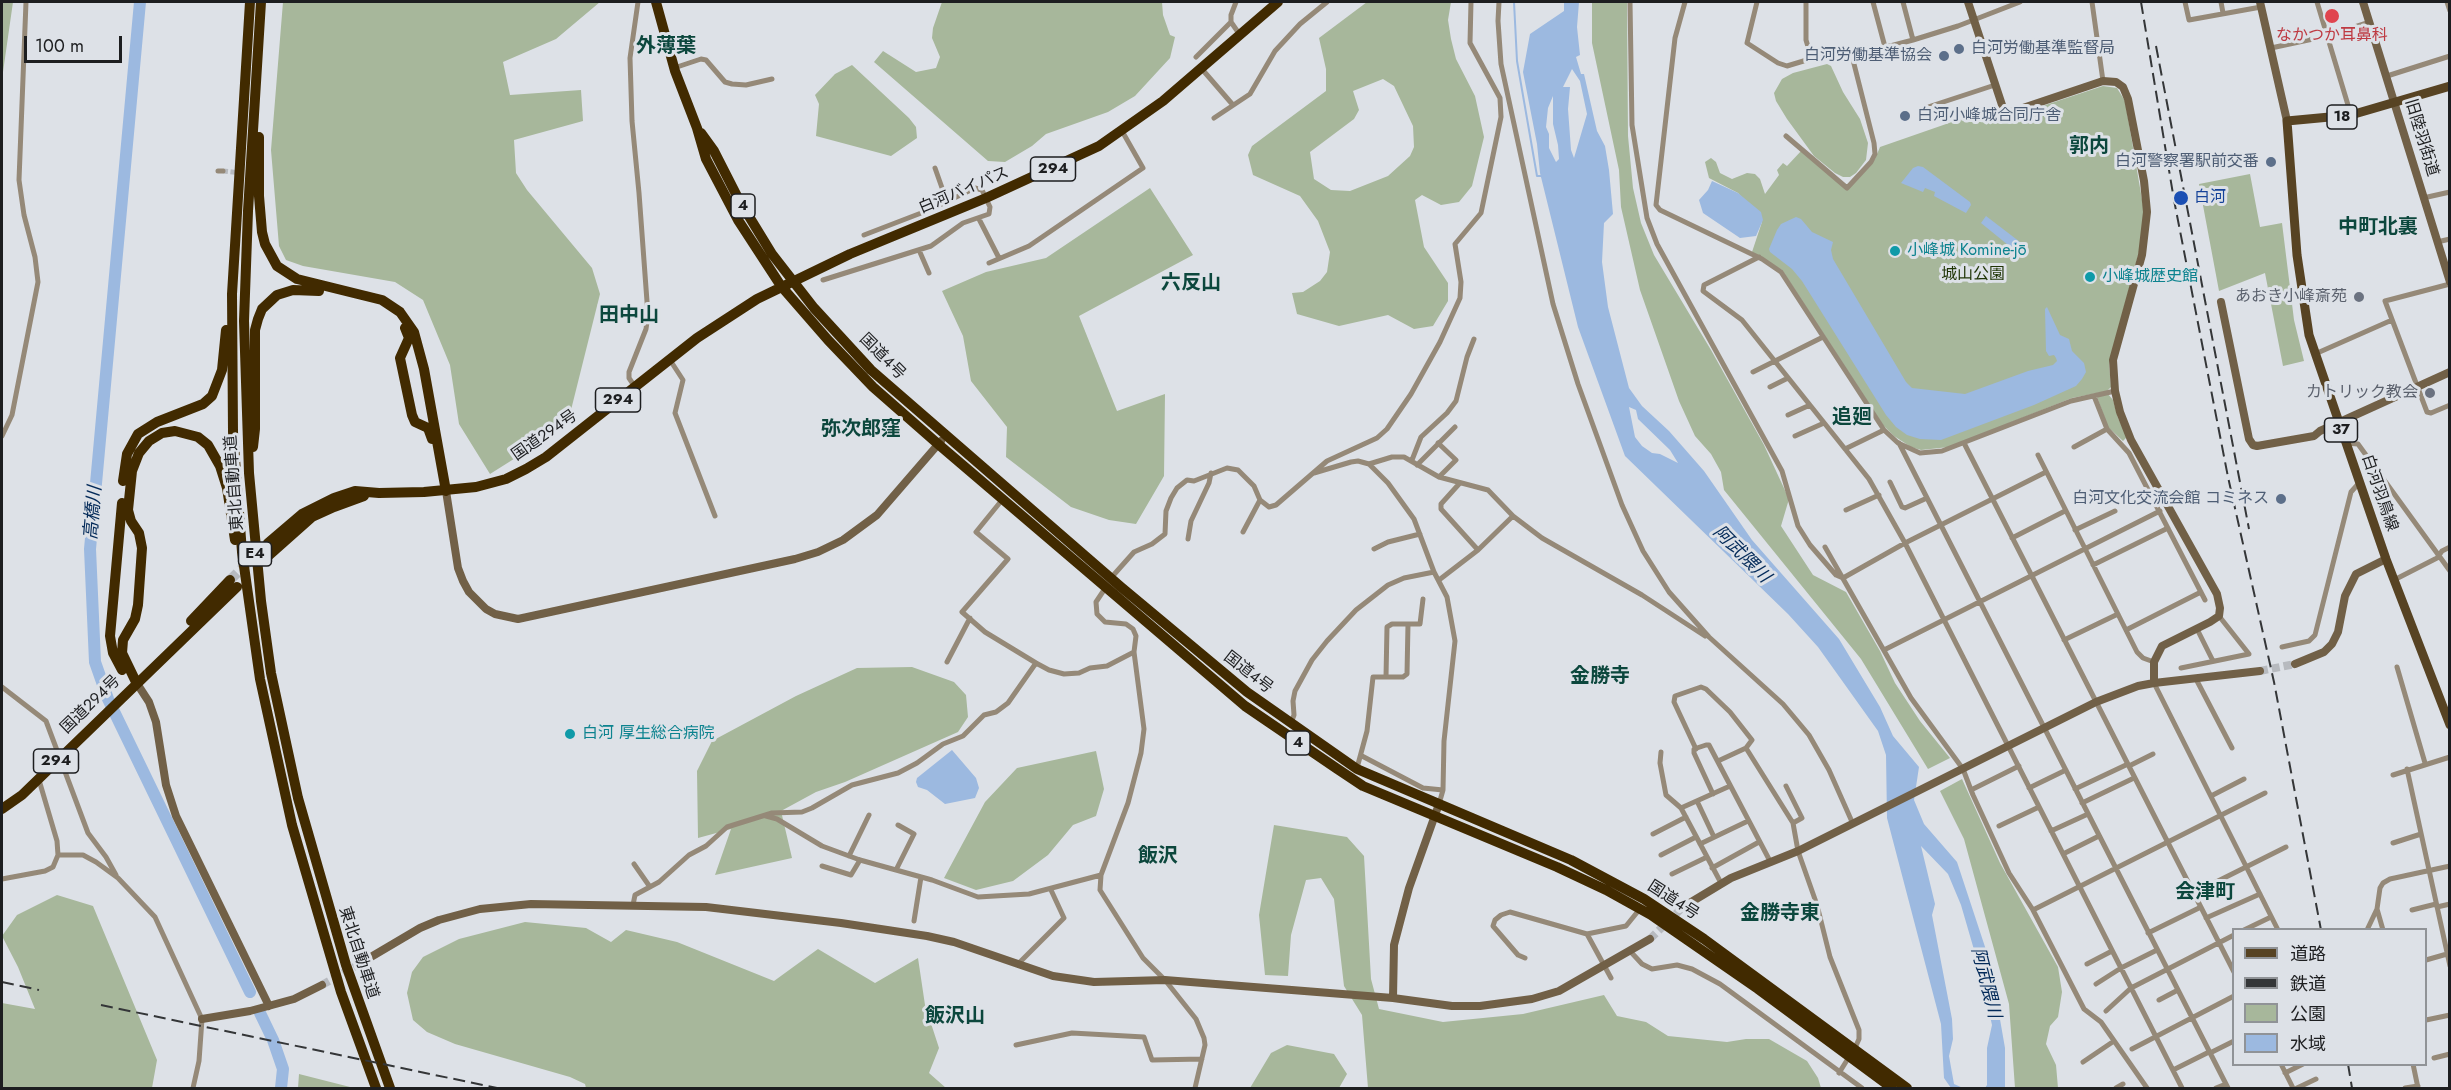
<!DOCTYPE html>
<html>
<head>
<meta charset="utf-8">
<style>
  body { margin:0 }
  #map { position:relative; width:2451px; height:1090px; overflow:hidden; background:#dde1e7; font-family:Jost,"Noto Sans JP",sans-serif }
  canvas { display:block }
  .frame { position:absolute; inset:0; border:3px solid #1d1e20; pointer-events:none }
  .legend { position:absolute; left:2232px; top:928px; width:195px; height:138px; box-sizing:border-box; background:#dde1e7; border:2px solid #909397; margin:0; padding:8px 10px; list-style:none; font-size:18px; color:#1d1e20 }
  .legend li { display:flex; align-items:center; gap:12px; height:30px }
  .legend b { width:30px; border:2px solid #909397 }
  .scale { position:absolute; left:24px; top:36px; width:98px; height:27px; box-sizing:border-box; border:3px solid #1d1e20; border-top:0; padding-left:8px; font-size:18px; line-height:21px; white-space:nowrap; color:#1d1e20; -webkit-text-stroke:4px #dde1e7; paint-order:stroke }
</style>
</head>
<body>
<div id="map">
<canvas width="2451" height="1090"></canvas>
<div class="frame"></div>
<ul class="legend">
<li><b style="height:8px;background:#574323"></b>道路</li>
<li><b style="height:8px;background:#343638"></b>鉄道</li>
<li><b style="height:16px;background:#a7b79b"></b>公園</li>
<li><b style="height:16px;background:#9cb9e0"></b>水域</li>
</ul>
<div class="scale">100 m</div>
</div>
<script>
const ctx = document.querySelector('canvas').getContext('2d');
ctx.lineJoin = 'round';
function fillPath(path, color) {
  ctx.fillStyle = color;
  ctx.fill(path, 'evenodd');
}
function shape(rows) {
  const path = new Path2D();
  for (const r of rows) {
    path.moveTo(r[0], r[1]);
    for (let i = 2; i < r.length; i += 2) path.lineTo(r[i], r[i + 1]);
  }
  return path;
}
function strokePath(path, color, width, dash) {
  ctx.strokeStyle = color;
  ctx.lineWidth = width;
  ctx.lineCap = dash ? 'butt' : 'round';
  ctx.setLineDash(dash || []);
  ctx.stroke(path);
}
function write(font, color, halo, rows, align = 'center') {
  ctx.font = font + ' Jost,"Noto Sans JP",sans-serif';
  ctx.lineWidth = 6;
  ctx.setLineDash([]);
  ctx.textBaseline = 'middle';
  ctx.strokeStyle = halo;
  ctx.fillStyle = color;
  for (const [text, x, y, turn = 0] of rows) {
    ctx.save();
    ctx.translate(x, y);
    ctx.rotate((+turn || 0) * Math.PI / 180);
    ctx.textAlign = isNaN(turn) ? turn : align;
    if (halo) ctx.strokeText(text, 0, 0);
    ctx.fillText(text, 0, 0);
    ctx.restore();
  }
}
const green = shape([
  [2,2,13,2,2,79],
  [283,2,600,2,556,39,503,62,510,95,581,90,583,121,514,140,516,173,527,190,592,268,600,294,571,410,544,440,490,474,459,424,450,365,423,300,395,282,303,266,286,260,279,246,271,150],
  [942,2,1162,2,1163,15,1170,35,1175,37,1170,58,1135,96,1108,112,1046,134,1032,146,1005,162,988,161,874,62,883,51,916,72,936,68,940,57,932,38,933,28],
  [1367,2,1451,2,1448,20,1451,39,1456,59,1475,96,1484,137,1472,186,1459,202,1441,205,1422,195,1415,200,1424,247,1448,283,1448,301,1433,326,1414,329,1388,315,1339,326,1297,314,1292,293,1303,292,1320,281,1327,272,1330,252,1318,221,1300,196,1253,175,1248,155,1252,146,1326,91,1326,69,1319,38],
  [1383,79,1394,86,1413,126,1414,147,1410,156,1388,176,1350,191,1331,190,1314,179,1310,152,1354,119,1359,110,1353,91],
  [1592,2,1627,2,1628,136,1633,188,1641,223,1654,255,1711,350,1764,445,1789,499,1781,526,1813,575,1846,592,1880,651,1895,683,1920,721,1950,758,1928,769,1861,659,1724,490,1721,472,1711,454,1695,436,1679,401,1640,290,1621,207,1619,170,1592,43],
  [1827,64,1831,66,1843,92,1860,119,1868,143,1866,160,1856,173,1850,177,1843,177,1835,173,1814,156,1787,119,1776,101,1774,93,1782,79,1793,73],
  [852,65,909,118,916,127,917,138,891,156,816,136,819,104,815,95,835,74],
  [2103,86,2117,88,2125,101,2144,211,2140,248,2109,363,2111,387,2107,391,2072,398,1949,447,1921,450,1911,447,1894,436,1883,425,1782,270,1752,252,1762,222,1738,193,1709,178,1705,162,1711,158,1716,162,1720,173,1732,179,1747,173,1755,174,1760,179,1765,194,1779,175,1777,170,1783,163,1787,166,1802,150,1847,189,1875,159,1880,147,1972,115,1991,123],
  [2250,174,2260,227,2282,223,2294,320,2304,361,2283,366,2265,273,2219,291,2199,184],
  [1150,188,1193,255,1079,316,1117,411,1165,394,1164,476,1136,524,1109,520,1071,507,1006,457,1007,427,971,381,963,336,942,291,986,272,1046,258],
  [2108,394,2113,400,2118,418,2127,437,2123,441,2108,427,2097,397],
  [912,667,954,682,966,695,968,717,958,732,845,782,816,792,781,811,792,858,715,875,731,829,698,838,697,771,712,741,796,696,857,668],
  [1096,751,1104,789,1096,816,1073,825,1048,855,1013,881,976,890,944,878,985,802,1017,768],
  [1962,779,2000,863,2058,967,2062,992,2058,1017,2050,1026,2046,1044,2056,1065,2058,1088,2015,1088,2009,1004,1964,839,1940,791],
  [1274,825,1347,837,1364,856,1371,979,1379,1009,1443,1022,1523,1014,1604,995,1617,1016,1646,1022,1668,1036,1727,1042,1746,1039,1769,1039,1807,1061,1818,1078,1821,1088,1368,1088,1362,1015,1344,986,1334,899,1321,878,1306,880,1291,935,1288,976,1265,975,1259,915],
  [57,895,93,906,157,1060,152,1088,2,1088,2,1003,35,1009,18,967,2,936,17,915],
  [525,922,586,928,611,942,626,930,677,942,774,981,818,949,875,983,918,958,925,1005,939,1048,929,1073,946,1088,586,1088,585,1084,570,1077,455,1044,427,1032,413,1020,407,993,412,972,423,957,459,939],
  [1287,1045,1334,1054,1347,1074,1339,1088,1250,1088,1271,1053],
  [299,1074,354,1088,298,1088]
]);
const water = shape([
  [1564,2,1579,2,1577,27,1580,55,1576,57,1581,74,1584,74,1597,131,1605,146,1609,170,1613,214,1604,223,1602,262,1608,307,1629,388,1642,406,1669,431,1704,471,1752,540,1839,639,1880,707,1893,736,1919,767,1914,800,1924,824,1957,862,1990,962,2005,1048,2005,1088,1985,1088,1987,1085,1987,1048,1992,1025,1977,960,1961,905,1948,874,1921,846,1935,904,1932,915,1952,1019,1953,1039,1949,1056,1954,1084,1963,1088,1951,1088,1944,1078,1941,1024,1887,818,1886,755,1878,731,1818,647,1788,614,1625,456,1578,327,1540,173,1537,144,1523,72,1530,34,1564,11],
  [1572,69,1580,81,1587,114,1574,158,1571,150,1568,109,1570,87,1563,87],
  [1553,96,1553,124,1558,145,1559,159,1556,162,1549,148,1549,134,1546,127,1548,108],
  [1629,407,1636,410,1638,419,1670,450,1678,463,1660,454,1652,453,1642,446,1635,437],
  [1918,166,1923,167,1970,202,1971,205,1966,213,1934,196,1935,192,1925,188,1923,192,1901,183,1913,168],
  [1712,181,1738,193,1761,212,1763,220,1756,236,1740,238,1703,213,1699,200,1708,190],
  [1986,216,2020,242,2013,249,1981,223],
  [1796,217,1801,219,1812,232,1833,242,1831,250,1833,259,1906,382,1912,388,1965,394,2028,371,2053,365,2057,361,2056,358,2054,355,2049,356,2046,351,2045,309,2047,307,2060,335,2069,339,2072,351,2084,363,2086,372,2082,379,2076,386,2034,405,1941,440,1920,439,1907,435,1896,427,1886,415,1802,281,1792,269,1770,252,1769,249,1777,230,1781,224],
  [952,750,976,778,979,788,975,798,945,804,927,790,918,787,916,782,917,778]
]);
const stream = shape([
  [1514,2,1517,61,1537,176,1541,176]
]);
const river = shape([
  [140,2,90,549,95,662,108,699,250,992],
  [260,1013,273,1040,283,1069,281,1088]
]);
const streetTunnel = shape([
  [223,171,241,173]
]);
const secondaryTunnel = shape([
  [2260,671,2295,664],
  [1650,939,1683,907],
  [322,985,359,964]
]);
const highwayTunnel = shape([
  [230,580,268,543]
]);
const street = shape([
  [1236,2,1231,15,1231,22,1240,35],
  [1499,2,1498,21,1501,64,1553,304,1578,384,1622,505,1643,551,1669,592,1709,637,1783,704,1809,735,1829,770,1853,824],
  [1630,2,1632,125,1647,218,1657,244,1782,471,1798,526,1810,545,1836,575,1843,578,1905,543,2046,472],
  [1685,2,1675,38,1656,205,1660,210,1762,259,1781,272,1884,430,1898,443,1920,453,1942,451,2071,401,2115,391],
  [1757,2,1747,43,1778,63,1787,66,1830,53,1852,56,1913,40,1958,26,2020,2],
  [1806,2,1806,40,1812,60],
  [1873,2,1885,47],
  [1903,2,1913,40],
  [2092,2,2103,81],
  [2185,2,2189,20,2261,7],
  [2221,2,2223,13],
  [2317,2,2351,115],
  [2447,2,2450,11],
  [2271,48,2327,36,2370,22],
  [1196,57,1231,22],
  [674,68,701,59,706,60,725,82,732,84,746,85,772,79],
  [1201,68,1233,105],
  [2387,76,2450,56],
  [1922,109,1995,85],
  [1214,118,1250,94,1275,51,1300,24,1327,2],
  [1786,136,1847,188,1871,162,1875,154,1874,143,1852,56],
  [935,168,947,202],
  [218,171,223,171],
  [2423,198,2450,192],
  [979,219,999,258],
  [2437,242,2450,239],
  [919,250,929,273],
  [1759,257,1704,285,1703,291,1742,320,1869,479,1905,543,2182,1088],
  [989,263,1029,246,1143,168,1122,131],
  [823,280,931,246,963,223,989,214,990,207,982,190,975,188,929,210,864,235],
  [2450,284,2385,301,2427,412,2431,413,2450,405],
  [2315,354,2392,320],
  [670,360,683,380,675,413,715,516],
  [1753,372,1823,337],
  [635,387,629,378,629,372,646,329,648,315,639,193,632,121,630,58,638,2],
  [1770,387,1788,378],
  [2094,396,2107,429,2129,453,2205,600],
  [1788,415,1810,405],
  [2,436,12,415,38,282,35,257,24,215,19,180,26,2],
  [1795,436,1824,423],
  [1438,443,1456,460,1439,477],
  [1899,443,2228,1088],
  [1964,443,2234,972],
  [2345,443,2358,444,2450,571],
  [2074,447,2107,429],
  [1845,449,1884,430],
  [2038,455,2137,652,2143,658,2154,662],
  [1412,460,1421,437,1447,413,1456,401,1467,357,1474,339],
  [1369,464,1392,457,1404,457,1439,477,1488,490,1513,516,1542,538,1642,595,1705,636],
  [1417,465,1455,427],
  [1314,473,1351,462,1358,461,1369,464,1388,483,1414,519,1434,572,1447,597,1455,641,1444,741,1443,790,1439,804],
  [1890,482,1902,507,1905,508,1927,498],
  [1459,484,1441,504,1441,509,1478,550],
  [1002,500,976,532,1008,559,962,612,985,632,1036,663],
  [1846,510,1879,495],
  [2075,530,2115,511],
  [1243,532,1260,500],
  [2012,538,2065,511],
  [1188,539,1191,521,1209,483,1211,473],
  [1825,547,1911,698,1963,769,1971,790],
  [1374,549,1388,542,1420,534],
  [2093,565,2168,528],
  [1110,579,1134,552,1152,544,1165,534,1166,511,1171,498,1177,488,1187,480,1194,481,1227,468,1238,470,1254,486,1260,500,1269,507,1276,505,1327,461,1377,438,1387,429,1411,394,1440,342,1460,298,1461,282,1455,244,1481,213,1501,117,1500,98,1470,43,1471,2],
  [1439,580,1478,550,1513,516],
  [2394,580,2437,558,2442,551,2450,547],
  [1106,587,1096,602,1097,614,1105,622,1126,624,1133,629,1136,636,1134,652,1144,729,1141,753,1128,803,1101,875,1100,890,1143,958,1165,980,1196,1019,1204,1038,1205,1045,1195,1088],
  [2197,629,2213,661],
  [2126,630,2201,592],
  [2064,640,2118,614],
  [2282,647,2309,641,2315,635,2351,492,2359,483],
  [1884,650,2160,511],
  [947,662,970,618],
  [2397,667,2425,763],
  [2181,668,2249,654,2219,616],
  [1386,677,1387,627,1392,624,1420,624,1423,599],
  [2196,679,2232,748],
  [2154,683,2278,930],
  [2,687,46,721,88,833,106,857,116,875],
  [1291,723,1294,715,1293,701,1295,691,1312,660,1327,641,1356,610,1388,585,1404,578,1434,572],
  [1746,748,1793,823],
  [1696,749,1674,702,1675,696,1701,687,1706,689,1730,712,1752,740,1746,748,1718,761],
  [1661,752,1660,763,1666,795,1681,808,1721,883],
  [1362,756,1423,788,1443,790],
  [2019,766,1971,790,1973,795,2009,873,2033,910,2084,1009,2101,1022,2147,1088],
  [2129,766,2153,754],
  [1357,768,1367,731,1373,677,1403,677,1407,674,1408,624],
  [2407,769,2450,966],
  [2393,775,2450,757],
  [1786,786,1802,818,1793,823,1798,851,1817,905,1830,957,1859,1030,1859,1039,1855,1048],
  [2029,788,2066,770],
  [2075,789,2128,764],
  [1713,794,1694,753,1694,749,1706,745,1709,745,1771,863],
  [2211,796,2244,779],
  [1697,801,1714,837],
  [2082,803,2134,778],
  [1681,808,1730,786],
  [766,816,777,819,822,846,860,860,932,880,978,897,1029,894,1101,875],
  [1999,826,2039,807],
  [2051,831,2088,814],
  [1653,834,1686,817],
  [2393,843,2421,834],
  [1700,844,1748,821],
  [2063,854,2099,836],
  [58,855,83,855,96,862,118,878,155,917,202,1019,199,1061,193,1088],
  [1661,855,1696,837],
  [849,856,869,815],
  [634,864,650,887],
  [822,866,851,875,860,860],
  [1712,868,1759,842],
  [896,870,914,834,898,825],
  [1672,874,1707,857],
  [2,879,45,871,53,867,58,855,57,841,39,780],
  [2214,883,2286,847],
  [633,905,635,895,659,882,689,855,706,846,727,827,772,813,802,812,812,808,852,785,898,773,917,763,943,744,963,736,984,715,996,712,1008,703,1036,663,1049,670,1064,674,1079,673,1090,668,1107,666,1134,652],
  [2437,907,2450,904],
  [2377,909,2383,930],
  [2033,910,2265,793],
  [2412,910,2436,904],
  [2206,918,2260,894],
  [914,921,921,877],
  [2244,930,2271,917],
  [2367,930,2377,909,2380,888,2383,883,2390,879,2450,866],
  [2148,933,2201,907],
  [1587,934,1611,978],
  [1630,951,1642,964,1652,969,1677,965,1692,969,1720,984,1862,1088],
  [1525,958,1518,955,1493,926,1495,920,1501,915,1510,912,1587,934,1626,926,1639,910],
  [2426,960,2447,954],
  [1018,964,1064,918,1051,890],
  [2087,964,2112,951],
  [2096,984,2121,968,2157,950],
  [2159,1000,2178,990],
  [2106,1011,2131,988,2234,935],
  [2426,1020,2450,1015],
  [1016,1045,1072,1033,1144,1037,1152,1060,1202,1059],
  [2132,1049,2234,996],
  [2210,1053,2234,1041],
  [2434,1058,2450,1054],
  [2083,1062,2114,1041],
  [2281,1064,2293,1088],
  [2413,1064,2418,1088],
  [2173,1070,2209,1052],
  [1839,1073,1849,1057],
  [2285,1073,2303,1064],
  [2116,1088,2123,1084],
  [2216,1088,2226,1084],
  [2297,1088,2316,1079],
  [2405,1088,2418,1086]
]);
const secondary = shape([
  [1968,2,2005,114,2103,81,2116,82,2123,87,2128,99,2144,181,2147,212,2142,255,2113,360,2115,391,2120,412,2131,440,2217,594,2220,608,2219,616,2210,622,2162,646,2154,662,2154,683],
  [2260,2,2287,121],
  [2363,2,2450,282],
  [2221,302,2249,439,2253,445,2257,446,2314,436,2320,431,2450,372],
  [446,491,458,568,463,581,469,592,486,609,495,614,518,619,795,559,818,552,843,540,877,515,941,441],
  [2295,664,2324,652,2332,644,2338,632,2345,596,2356,574,2386,559],
  [136,682,149,702,156,722,166,785,176,816,269,1006],
  [1683,907,1731,878,1798,851,2096,702,2138,686,2154,683,2260,671],
  [359,964,420,928,439,920,480,909,531,904,706,907,841,923,927,936,954,942,1053,976,1094,982,1165,980,1393,998,1452,1006,1480,1006,1532,999,1559,991,1650,939],
  [1393,998,1394,945,1409,888,1439,804],
  [202,1019,250,1011,294,999,322,985]
]);
const primary = shape([
  [2450,86,2351,115,2287,121,2297,255,2309,335,2386,559,2450,725]
]);
const highway = shape([
  [250,2,232,294,233,432,242,552,260,679,292,825,341,992,376,1088],
  [261,2,248,211,244,321,249,473,261,601,271,673,298,798,346,965,390,1088],
  [656,2,675,71,697,128,706,159,738,220,781,286,828,340,873,387,938,444,1245,706,1336,768,1363,786,1557,867,1606,890,1651,915,1758,989,1892,1088],
  [701,133,714,151,739,200,772,254,814,308,871,370,1121,587,1247,692,1357,769,1571,860,1644,899,1704,939,1907,1088],
  [259,137,259,196,262,232,265,244,277,266,297,279,382,300,400,312,414,332,424,369,446,491],
  [405,328,409,338,400,358,412,415,415,422,428,428,432,439],
  [253,447,255,429,255,330,258,319,262,309,277,295,293,290,319,291],
  [123,481,127,454,138,434,157,422,203,404,212,396,222,370,226,330],
  [122,503,110,636,113,653,122,670],
  [268,543,302,514,334,498,355,491,379,493,424,492,476,487,506,479,526,469,546,457,697,338,757,299,850,254,986,198,1099,146,1163,101,1278,2],
  [267,557,312,517,334,507,364,496],
  [191,621,230,580],
  [136,682,122,653,123,640,135,619,138,605,142,548,139,533,131,521,128,510,132,471,139,453,149,441,162,433,175,431,198,437,208,445,220,466,227,488,235,540],
  [2,809,22,795,237,587]
]);
const rail = shape([
  [2141,2,2174,200,2228,477,2274,682,2321,930],
  [2156,46,2249,529],
  [2,982,39,990],
  [101,1005,497,1088],
  [2348,1064,2352,1088]
]);
const markers = [
  [2332,16,8,"#e0444e"],
  [1959,49,6,"#5c6f8a"],
  [1944,56,6,"#5c6f8a"],
  [1905,116,6,"#5c6f8a"],
  [2271,162,6,"#5c6f8a"],
  [2181,198,8,"#1a4fb4"],
  [1895,251,6,"#0f9aa8"],
  [2090,277,6,"#0f9aa8"],
  [2359,297,6,"#6b7280"],
  [2430,393,6,"#6b7280"],
  [2281,499,6,"#5c6f8a"],
  [570,734,6,"#0f9aa8"]
];
const shields = [
  [2342,117,30],
  [1053,169,45],
  [743,206,24],
  [618,400,45],
  [2341,430,33],
  [255,554,33],
  [1298,743,24],
  [56,761,45]
];
const shieldNames = [
  ["18",2342,117],
  ["294",1053,169],
  ["4",743,206],
  ["294",618,400],
  ["37",2341,430],
  ["E4",255,554],
  ["4",1298,743],
  ["294",56,761]
];
const healthNames = [
  ["なかつか耳鼻科",2332,36]
];
const serviceNames = [
  ["白河労働基準監督局",1971,49,"left"],
  ["白河労働基準協会",1932,56],
  ["白河小峰城合同庁舎",1917,116,"left"],
  ["白河警察署駅前交番",2259,162],
  ["白河文化交流会館 コミネス",2269,499]
];
const streetNames = [
  ["旧陸羽街道",2421,138,73],
  ["白河バイパス",964,191,-23],
  ["国道4号",882,357,45],
  ["国道294号",545,436,-35],
  ["東北自動車道",235,483,-94],
  ["白河羽鳥線",2379,493,71],
  ["国道4号",1248,673,38],
  ["国道294号",91,705,-44],
  ["国道4号",1673,901,33],
  ["東北自動車道",358,953,72]
];
const transitNames = [
  ["白河",2194,198]
];
const cultureNames = [
  ["小峰城 Komine-jō",1907,251],
  ["小峰城歴史館",2102,277],
  ["白河 厚生総合病院",582,734]
];
const parkNames = [
  ["城山公園",1973,275]
];
const worshipNames = [
  ["あおき小峰斎苑",2347,297],
  ["カトリック教会",2418,393]
];
const waterNames = [
  ["高橋川",94,513,-85],
  ["阿武隈川",1741,555,45],
  ["阿武隈川",1985,983,76]
];
const quarterNames = [
  ["外薄葉",666,47],
  ["郭内",2089,147],
  ["中町北裏",2378,228],
  ["六反山",1191,284],
  ["田中山",629,316],
  ["追廻",1852,418],
  ["弥次郎窪",861,430],
  ["金勝寺",1600,677],
  ["飯沢",1158,857],
  ["会津町",2205,893],
  ["金勝寺東",1780,914],
  ["飯沢山",955,1017]
];
fillPath(green, '#a7b79b');
fillPath(water, '#9cb9e0');
strokePath(stream, '#9cb9e0', 2);
strokePath(river, '#9cb9e0', 12);
strokePath(streetTunnel, '#b7babf', 5, [5, 2.5]);
strokePath(secondaryTunnel, '#b7babf', 8, [8, 4]);
strokePath(highwayTunnel, '#b7babf', 10, [10, 5]);
strokePath(street, '#958978', 5);
strokePath(secondary, '#716047', 8);
strokePath(primary, '#574323', 9);
strokePath(highway, '#412a00', 10);
strokePath(rail, '#343638', 2, [12, 6]);
for (const [x, y, r, color] of markers) {
  const dot = new Path2D();
  dot.arc(x, y, r, 0, 2 * Math.PI);
  ctx.fillStyle = color;
  ctx.fill(dot);
  strokePath(dot, '#dde1e7', 2);
}
for (const [x, y, w] of shields) {
  const box = new Path2D();
  box.roundRect(x - w / 2, y - 12, w, 24, 4.5);
  ctx.fillStyle = '#dde1e7';
  ctx.fill(box);
  strokePath(box, '#1d1e20', 1.5);
}
write('bold 15px', '#1d1e20', null, shieldNames);
write('16px', '#be3a42', '#dde1e7', healthNames);
write('16px', '#4e5e75', '#dde1e7', serviceNames, 'right');
write('16px', '#1d1e20', '#dde1e7', streetNames);
write('16px', '#164399', '#dde1e7', transitNames, 'left');
write('16px', '#0d838f', '#dde1e7', cultureNames, 'left');
write('16px', '#1f3405', '#dde1e7', parkNames);
write('16px', '#5b616d', '#dde1e7', worshipNames, 'right');
write('italic 18px', '#032a59', '#dde1e7', waterNames);
write('bold 20px', '#0c473d', '#dde1e7', quarterNames);
</script>
</body>
</html>
